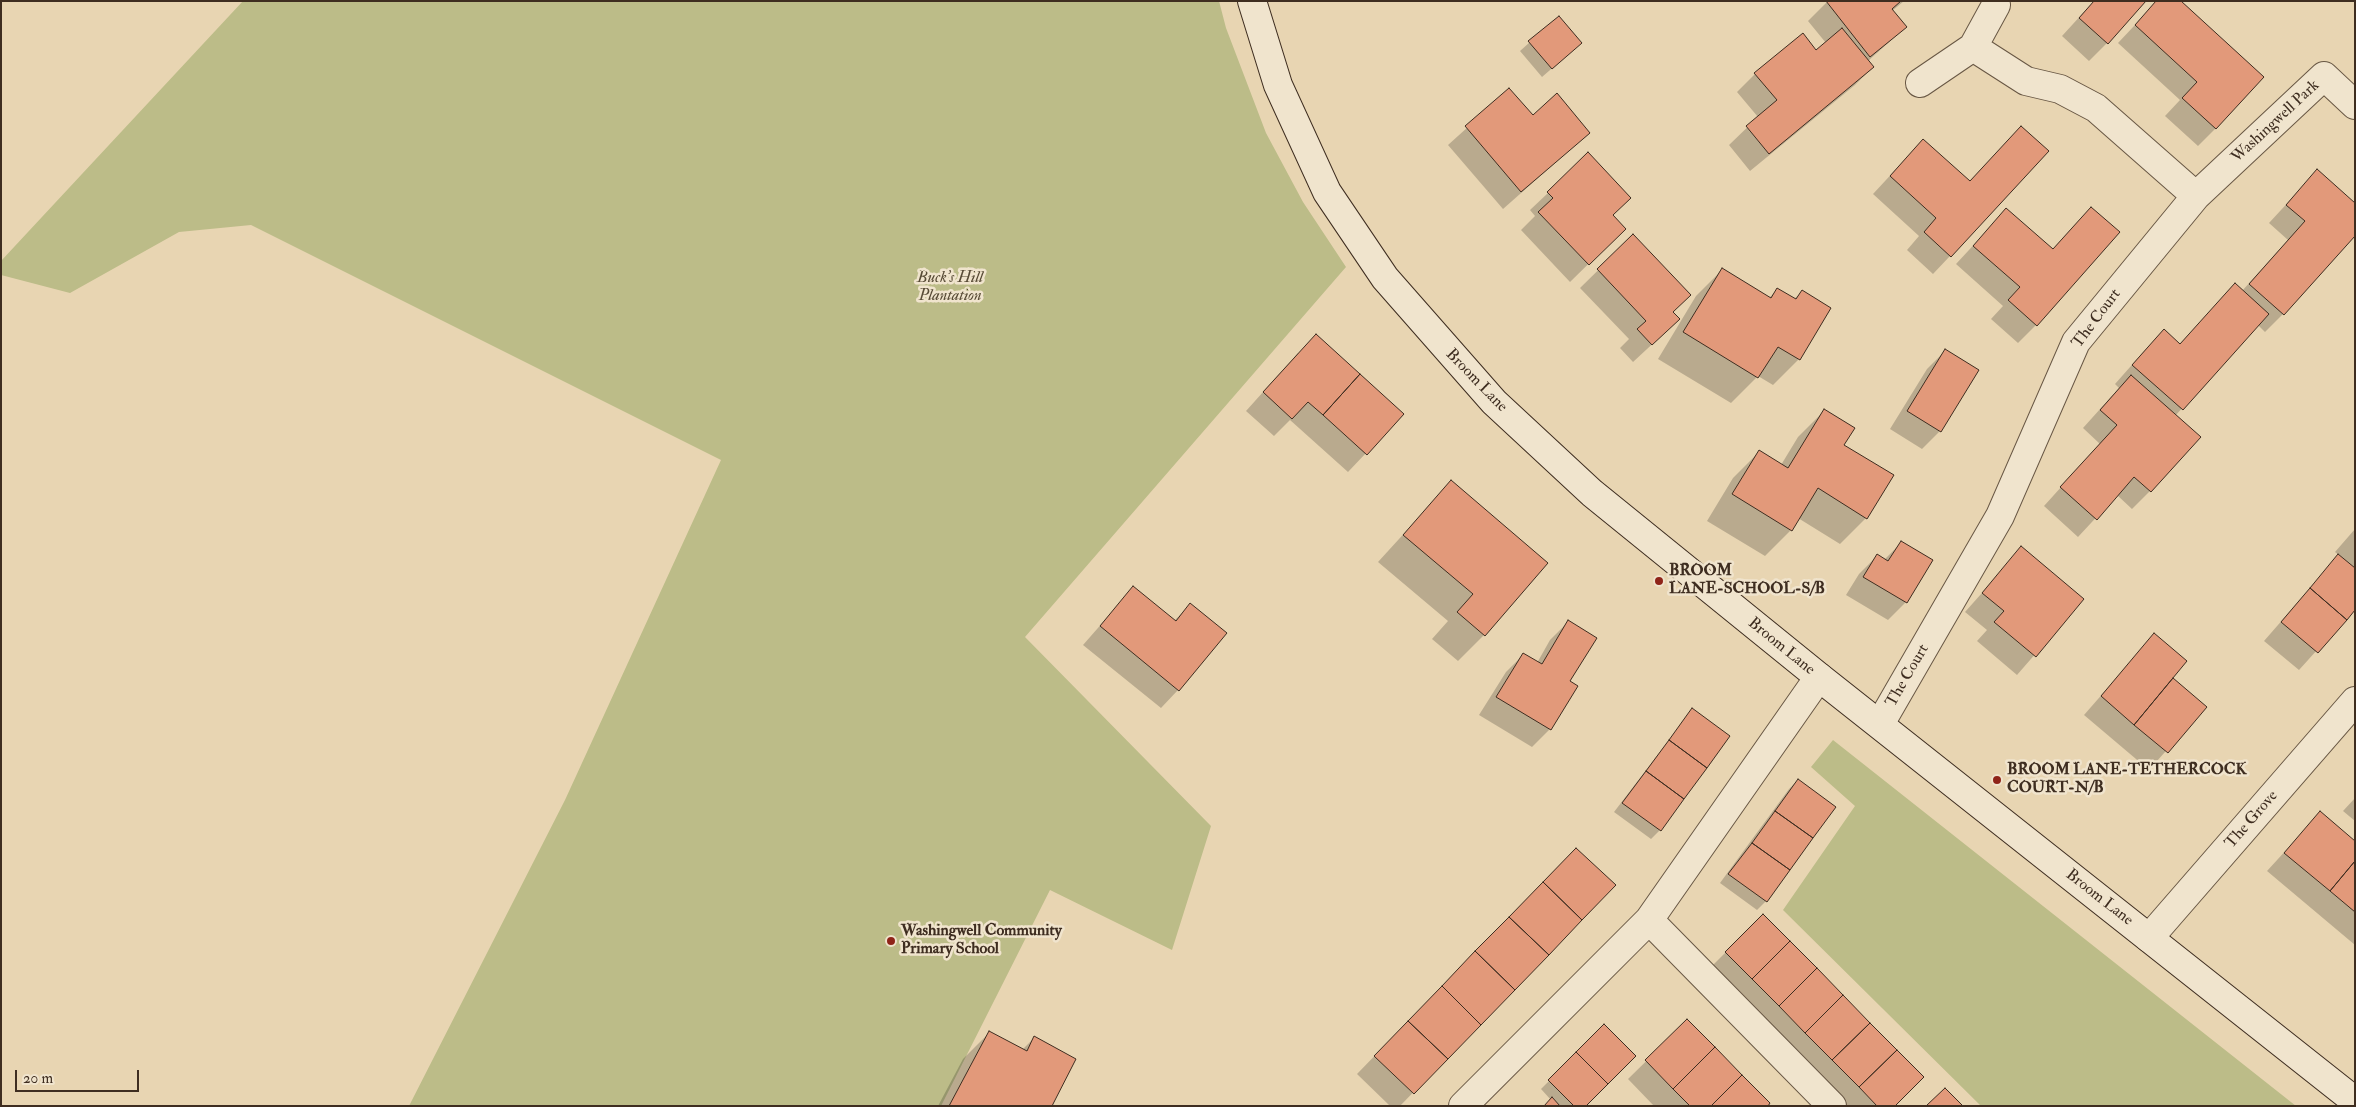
<!DOCTYPE html>
<html>
<head>
<meta charset="utf-8">
<style>
  body { margin:0 }
  #map { position:relative; width:2356px; height:1107px; overflow:hidden; background:#e8d5b2; font-family:"IM FELL Double Pica",serif }
  canvas { display:block }
  .frame { position:absolute; inset:0; border:2px solid #3e2d20; pointer-events:none }
  .scale { position:absolute; left:15px; top:1070px; width:124px; height:22px; box-sizing:border-box; border:2px solid #3e2d20; border-top:0; padding-left:6px; font-size:15px; line-height:18px; white-space:nowrap; color:#3e2d20; -webkit-text-stroke:4px #f0e4cd; paint-order:stroke }
</style>
</head>
<body>
<div id="map">
<canvas width="2356" height="1107"></canvas>
<div class="frame"></div>
<div class="scale">20 m</div>
</div>
<script>
const ctx = document.querySelector('canvas').getContext('2d');
ctx.lineJoin = 'round';
function fillPath(path, color) {
  ctx.fillStyle = color;
  ctx.fill(path, 'evenodd');
}
function shape(rows) {
  const path = new Path2D();
  for (const r of rows) {
    path.moveTo(r[0], r[1]);
    for (let i = 2; i < r.length; i += 2) path.lineTo(r[i], r[i + 1]);
  }
  return path;
}
function strokePath(path, color, width, dash) {
  ctx.strokeStyle = color;
  ctx.lineWidth = width;
  ctx.lineCap = dash ? 'butt' : 'round';
  ctx.setLineDash(dash || []);
  ctx.stroke(path);
}
function write(font, color, halo, rows, align = 'center') {
  ctx.font = font + ' "IM FELL Double Pica",serif';
  ctx.lineWidth = 5;
  ctx.setLineDash([]);
  ctx.textBaseline = 'middle';
  ctx.strokeStyle = halo;
  ctx.fillStyle = color;
  for (const [text, x, y, turn = 0] of rows) {
    ctx.save();
    ctx.translate(x, y);
    ctx.rotate((+turn || 0) * Math.PI / 180);
    ctx.textAlign = isNaN(turn) ? turn : align;
    if (halo) ctx.strokeText(text, 0, 0);
    ctx.fillText(text, 0, 0);
    ctx.restore();
  }
}
const green = shape([
  [243,1,1219,1,1226,28,1266,133,1303,202,1346,267,1025,637,1211,826,1172,950,1050,890,941,1106,409,1106,565,800,721,460,251,225,179,232,70,293,1,275,1,261],
  [1833,740,2296,1106,1981,1106,1783,910,1855,806,1811,767]
]);
const shadow = shape([
  [1828,1,1904,1,1892,11,1906,27,1868,61,1873,67,1855,85,1750,171,1729,145,1758,117,1737,92,1755,74,1816,51,1826,43,1808,21],
  [2094,1,2107,43,2089,61,2062,36],
  [2179,1,2216,128,2198,146,2165,116,2180,100,2118,43,2150,9],
  [1558,17,1572,51,1542,77,1520,51],
  [1509,90,1532,116,1589,133,1503,209,1448,145],
  [1923,140,1950,256,1933,274,1907,250,1919,236,1873,194],
  [2317,171,2355,205,2283,314,2265,332,2258,325,2175,416,2150,491,2132,509,2117,495,2078,537,2044,506,2100,444,2083,428,2119,388,2115,384,2146,349,2179,345,2235,285,2242,291,2288,240,2269,223],
  [1548,193,1612,215,1624,229,1570,282,1521,230,1535,216,1530,210],
  [2091,208,2036,325,2018,343,1991,319,2003,306,1956,264,2006,210,2052,250],
  [1633,236,1671,312,1660,337,1633,362,1620,348,1629,339,1580,288],
  [1722,270,1769,298,1778,289,1794,299,1802,292,1830,309,1799,359,1773,385,1758,376,1731,403,1658,359,1696,296],
  [1945,351,1940,431,1922,449,1890,429,1927,369],
  [1298,353,1402,415,1348,472,1290,420,1274,436,1246,411],
  [1824,411,1843,446,1866,518,1840,544,1798,518,1791,530,1765,556,1707,521,1733,478,1759,452,1781,465,1798,437],
  [1451,482,1546,563,1484,635,1458,661,1432,639,1448,621,1378,562],
  [2355,529,2355,608,2299,670,2264,641,2339,555,2335,552],
  [1901,543,1931,561,1906,602,1888,620,1846,595,1859,574,1877,556,1884,560],
  [2022,548,2083,599,2017,675,1977,641,1987,630,1965,612],
  [1133,588,1174,621,1190,605,1178,690,1161,708,1083,645],
  [1568,622,1568,682,1576,686,1550,729,1532,747,1479,715,1506,672,1524,654,1537,663,1550,640],
  [2154,635,2172,678,2205,707,2149,770,2084,715],
  [1692,710,1660,830,1651,839,1614,812],
  [1798,780,1834,807,1766,901,1757,910,1720,883,1789,789],
  [2355,798,2355,821,2343,811],
  [2320,813,2355,842,2355,945,2267,871],
  [1558,867,1614,885,1400,1106,1390,1106,1357,1074],
  [1763,915,1893,1106,1842,1106,1708,970],
  [1687,1021,1771,1106,1654,1106,1628,1079],
  [1604,1026,1584,1106,1545,1106,1551,1100,1541,1089],
  [989,1033,1022,1050,1034,1038,1050,1106,938,1106,963,1059]
]);
const building = shape([
  [1826,1,1901,1,1892,9,1907,27,1870,57,1826,1],
  [2094,1,2146,1,2108,44,2079,18,2094,1],
  [2156,1,2181,1,2264,77,2216,129,2182,98,2197,82,2135,25,2156,1],
  [1559,16,1582,43,1552,69,1528,41,1559,16],
  [1842,28,1874,67,1769,154,1746,126,1777,100,1754,73,1803,33,1816,50,1842,28],
  [1509,88,1533,115,1557,93,1590,133,1521,192,1465,126,1509,88],
  [2021,126,2049,151,1951,257,1924,232,1936,218,1890,176,1923,139,1970,181,2021,126],
  [1588,152,1631,198,1613,215,1626,229,1589,265,1538,212,1553,198,1547,192,1588,152],
  [2317,169,2355,203,2355,236,2284,315,2249,284,2305,221,2286,205,2317,169],
  [2091,207,2120,232,2037,326,2008,300,2020,287,1973,246,2006,208,2053,249,2091,207],
  [1633,234,1691,295,1673,312,1680,319,1652,345,1637,329,1646,321,1597,269,1633,234],
  [1722,268,1771,298,1777,288,1796,299,1802,290,1831,308,1800,360,1778,347,1758,378,1683,332,1722,268],
  [2235,283,2269,314,2183,410,2132,365,2164,329,2180,344,2235,283],
  [1316,334,1360,374,1323,415,1308,402,1292,419,1263,392,1316,334],
  [1945,349,1979,370,1941,432,1907,411,1945,349],
  [1360,374,1404,414,1367,455,1323,415,1360,374],
  [2131,375,2201,437,2151,492,2134,477,2097,520,2060,487,2117,425,2100,410,2131,375],
  [1824,409,1855,428,1844,445,1894,475,1867,519,1818,488,1792,531,1732,494,1759,450,1788,468,1824,409],
  [1451,480,1548,563,1485,636,1457,612,1473,594,1403,535,1451,480],
  [1901,541,1933,560,1907,603,1863,577,1877,554,1888,561,1901,541],
  [2021,546,2084,599,2036,657,1994,622,2004,611,1982,593,2021,546],
  [2338,554,2355,568,2355,610,2347,620,2310,588,2338,554],
  [1133,586,1176,621,1190,603,1227,633,1179,691,1100,626,1133,586],
  [2310,588,2347,620,2318,653,2281,622,2310,588],
  [1568,620,1597,638,1570,681,1578,686,1551,730,1496,697,1523,653,1542,664,1568,620],
  [2154,633,2187,661,2134,725,2101,696,2154,633],
  [2173,678,2207,707,2168,753,2134,725,2173,678],
  [1692,708,1730,736,1707,768,1669,740,1692,708],
  [1669,740,1707,768,1684,799,1646,771,1669,740],
  [1646,771,1684,799,1661,831,1622,803,1646,771],
  [1798,779,1836,807,1813,838,1775,811,1798,779],
  [1775,811,1813,838,1790,870,1752,843,1775,811],
  [2320,811,2355,841,2355,861,2330,891,2284,853,2320,811],
  [1752,843,1790,870,1767,902,1728,874,1752,843],
  [1576,848,1616,885,1582,920,1543,882,1576,848],
  [2355,861,2355,912,2330,891,2355,861],
  [1543,882,1582,920,1549,955,1509,917,1543,882],
  [1763,914,1790,941,1752,979,1725,952,1763,914],
  [1509,917,1549,955,1515,990,1475,951,1509,917],
  [1790,941,1817,968,1779,1006,1752,979,1790,941],
  [1475,951,1515,990,1481,1025,1442,986,1475,951],
  [1817,968,1843,995,1805,1033,1779,1006,1817,968],
  [1442,986,1481,1025,1448,1059,1408,1021,1442,986],
  [1843,995,1870,1023,1832,1060,1805,1033,1843,995],
  [1687,1019,1715,1047,1673,1089,1645,1060,1687,1019],
  [1408,1021,1448,1059,1414,1094,1374,1056,1408,1021],
  [1870,1023,1897,1050,1859,1087,1832,1060,1870,1023],
  [1604,1024,1636,1056,1608,1084,1576,1052,1604,1024],
  [989,1031,1027,1051,1034,1036,1076,1059,1052,1106,949,1106,989,1031],
  [1715,1047,1742,1075,1711,1106,1690,1106,1673,1089,1715,1047],
  [1897,1050,1924,1077,1895,1106,1877,1106,1859,1087,1897,1050],
  [1576,1052,1608,1084,1586,1106,1574,1106,1548,1080,1576,1052],
  [1742,1075,1770,1103,1768,1106,1711,1106,1742,1075],
  [1945,1088,1963,1106,1926,1106,1945,1088],
  [1552,1097,1560,1106,1544,1106,1552,1097]
]);
const street = shape([
  [1973,47,2026,81,2060,89,2096,108,2196,196],
  [1920,83,1973,47,1996,5],
  [1880,724,2000,516,2076,342,2196,196,2324,76,2355,105],
  [1649,920,1832,1106],
  [2149,938,2355,701],
  [1463,1106,1649,920,1819,677]
]);
const secondary = shape([
  [1252,1,1278,85,1327,192,1385,278,1494,402,1592,493,1819,677,2355,1101]
]);
const markers = [
  [1659,581,5,"#8f2418"],
  [1997,780,5,"#8f2418"],
  [891,941,5,"#8f2418"]
];
const streetNames = [
  ["Washingwell Park",2276,122,-43],
  ["The Court",2097,319,-53],
  ["Broom Lane",1476,381,46],
  ["Broom Lane",1781,647,39],
  ["The Court",1908,676,-60],
  ["The Grove",2252,820,-49],
  ["Broom Lane",2099,898,38]
];
const parkNames = [
  ["Buck's Hill",950,279],
  ["Plantation",950,297]
];
const poiNames = [
  ["BROOM",1669,572],
  ["LANE-SCHOOL-S/B",1669,590],
  ["BROOM LANE-TETHERCOCK",2007,771],
  ["COURT-N/B",2007,789],
  ["Washingwell Community",901,932],
  ["Primary School",901,950]
];
fillPath(green, '#bcbc88');
fillPath(shadow, '#0003');
fillPath(building, '#e2997a');
strokePath(building, '#3e2d20', 1);
strokePath(street, '#685744', 30);
strokePath(secondary, '#3e2d20', 30);
strokePath(street, '#f0e4cd', 28);
strokePath(secondary, '#f0e4cd', 28);
for (const [x, y, r, color] of markers) {
  const dot = new Path2D();
  dot.arc(x, y, r, 0, 2 * Math.PI);
  ctx.fillStyle = color;
  ctx.fill(dot);
  strokePath(dot, '#f0e4cd', 2);
}
write('16px', '#3e2d20', '#f0e4cd', streetNames);
write('italic 16px', '#574a35', '#f0e4cd', parkNames);
write('bold 16px', '#3e2d20', '#f0e4cd', poiNames, 'left');
</script>
</body>
</html>
